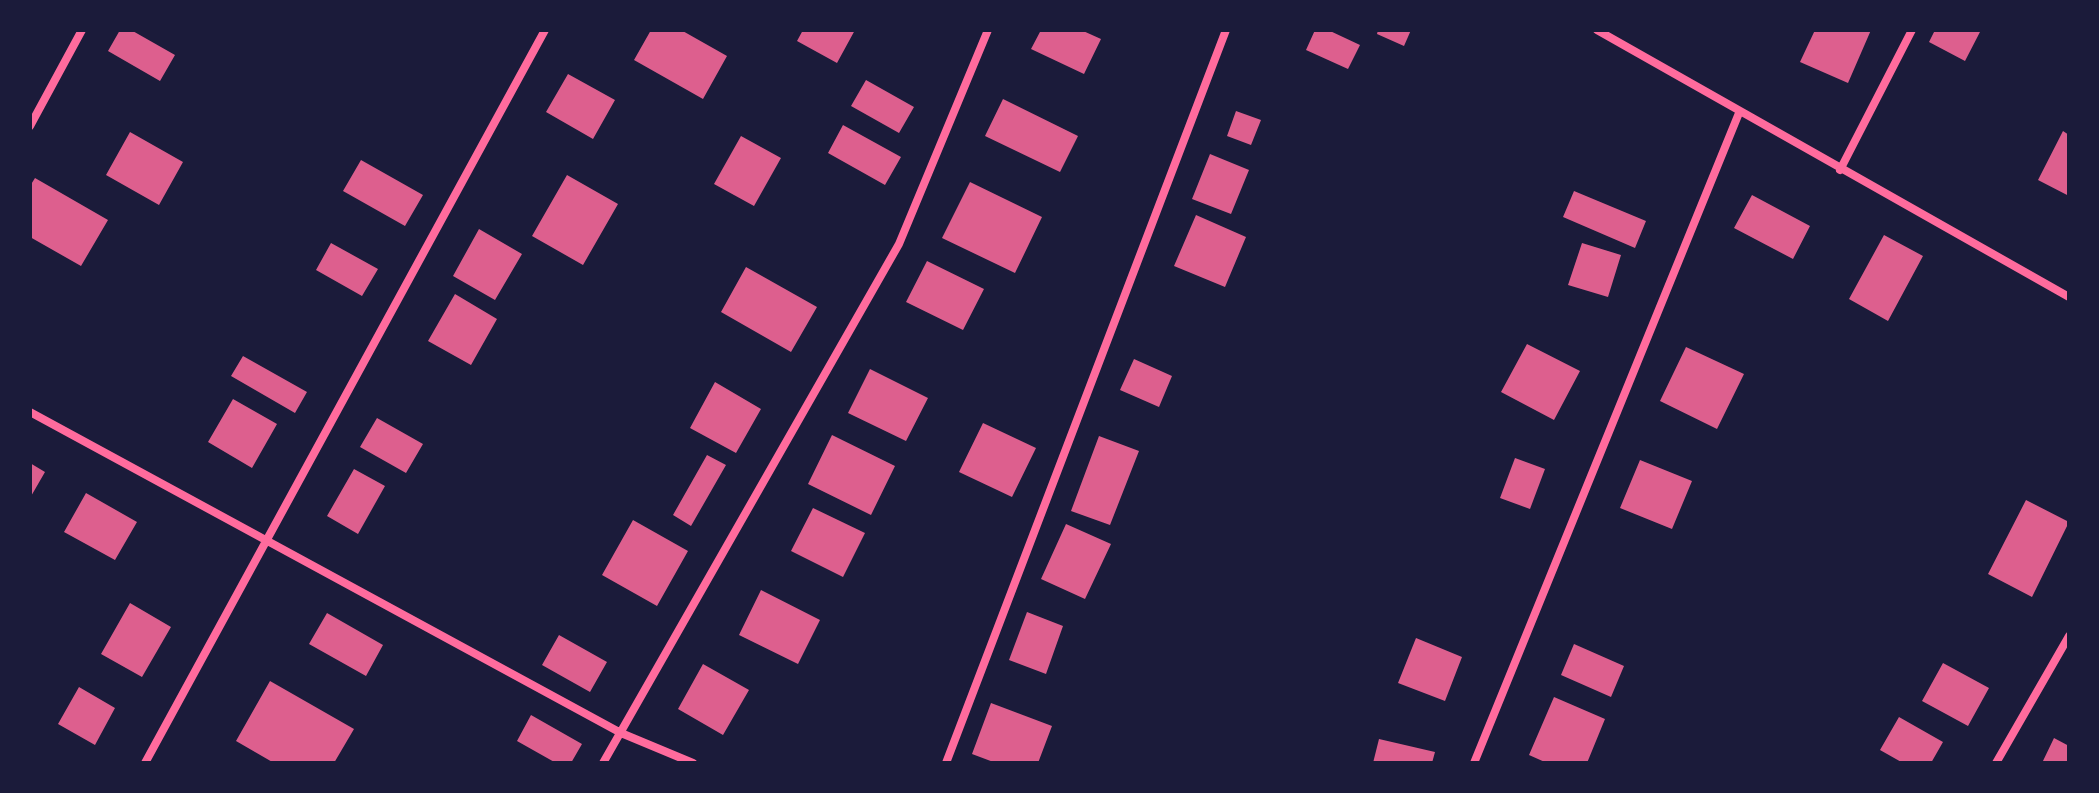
<!DOCTYPE html>
<html>
<head>
<meta charset="utf-8">
<style>
  body { margin:0 }
  #map { position:relative; width:2099px; height:793px; overflow:hidden; background:#1b1b3a; font-family:"Source Serif 4",serif }
  canvas { display:block }
  .frame { position:absolute; inset:0; border:32px solid #1b1b3a; pointer-events:none }
</style>
</head>
<body>
<div id="map">
<canvas width="2099" height="793"></canvas>
<div class="frame"></div>
</div>
<script>
const ctx = document.querySelector('canvas').getContext('2d');
ctx.lineJoin = 'round';
function fillPath(path, color) {
  ctx.fillStyle = color;
  ctx.fill(path, 'evenodd');
}
function shape(rows) {
  const path = new Path2D();
  for (const r of rows) {
    path.moveTo(r[0], r[1]);
    for (let i = 2; i < r.length; i += 2) path.lineTo(r[i], r[i + 1]);
  }
  return path;
}
function strokePath(path, color, width, dash) {
  ctx.strokeStyle = color;
  ctx.lineWidth = width;
  ctx.lineCap = dash ? 'butt' : 'round';
  ctx.setLineDash(dash || []);
  ctx.stroke(path);
}
const building = shape([
  [120,30,131,30,175,55,160,81,108,51],
  [651,30,681,30,727,56,703,99,634,60],
  [803,30,855,30,837,63,797,41],
  [1041,30,1081,30,1101,39,1084,74,1031,49],
  [1315,30,1328,30,1360,45,1348,69,1306,50],
  [1378,30,1411,30,1404,46,1377,34],
  [1815,30,1871,30,1848,83,1800,62],
  [1935,30,1981,30,1965,61,1929,42],
  [568,74,615,100,593,139,546,112],
  [866,80,914,107,899,133,851,106],
  [1003,99,1078,136,1060,172,985,136],
  [1236,111,1261,120,1251,145,1227,136],
  [843,125,901,157,885,185,828,153],
  [2063,131,2069,135,2069,196,2038,180],
  [130,132,183,162,159,205,106,175],
  [741,136,781,158,754,206,714,184],
  [1210,154,1249,170,1231,214,1192,199],
  [361,160,423,195,405,226,343,191],
  [567,175,618,204,583,265,532,236],
  [35,178,108,220,81,266,30,237,30,186],
  [970,182,1042,217,1015,273,942,238],
  [1574,191,1646,221,1635,248,1563,217],
  [1752,195,1810,226,1793,259,1734,228],
  [1196,215,1246,237,1225,287,1174,266],
  [479,229,522,254,495,300,453,276],
  [1884,235,1923,256,1888,321,1849,299],
  [331,243,378,269,362,296,316,270],
  [1582,243,1621,255,1608,297,1568,285],
  [927,261,984,289,963,330,906,302],
  [746,267,817,307,791,352,721,312],
  [455,294,497,319,471,365,428,341],
  [1527,344,1580,371,1554,420,1501,392],
  [1686,347,1744,374,1717,429,1660,401],
  [243,356,307,392,295,413,231,376],
  [1134,359,1172,376,1159,407,1120,390],
  [870,369,928,398,906,441,848,413],
  [715,382,761,409,736,453,690,428],
  [233,399,277,424,252,468,208,442],
  [377,418,423,444,406,473,360,447],
  [983,423,1036,448,1012,497,959,472],
  [832,435,895,466,871,515,808,484],
  [1099,436,1139,451,1110,525,1071,511],
  [707,455,726,465,691,526,673,515],
  [1515,458,1545,469,1530,509,1500,498],
  [1640,460,1692,481,1672,529,1620,508],
  [30,463,45,472,30,498],
  [354,469,385,486,358,534,327,516],
  [86,493,137,522,115,560,64,532],
  [2026,500,2069,522,2032,597,1988,574],
  [813,508,865,533,843,577,791,551],
  [633,520,688,551,657,606,602,575],
  [1066,524,1111,544,1085,599,1041,579],
  [761,590,820,620,798,664,739,635],
  [130,603,171,627,142,677,101,654],
  [1027,612,1063,626,1046,674,1009,660],
  [327,613,383,645,366,676,309,644],
  [559,635,607,662,590,692,542,665],
  [1416,638,1462,657,1445,701,1398,683],
  [1574,644,1624,666,1611,697,1561,675],
  [1943,663,1989,688,1968,726,1922,701],
  [703,664,749,690,723,735,678,709],
  [270,681,354,729,334,763,274,763,236,741],
  [79,687,115,708,95,745,58,724],
  [1554,697,1605,719,1587,763,1547,763,1529,755],
  [991,703,1052,726,1038,763,996,763,972,754],
  [531,715,582,744,571,763,556,763,517,741],
  [1899,717,1943,742,1931,763,1903,763,1880,750],
  [2054,738,2069,746,2069,763,2042,763],
  [1379,739,1435,752,1432,763,1373,763]
]);
const minor = shape([
  [1597,30,2069,297],
  [30,126,82,30],
  [1840,170,1912,30],
  [30,412,621,733,693,763],
  [145,763,545,30],
  [603,763,899,244,988,30],
  [946,763,1226,30],
  [1474,763,1739,113],
  [1996,763,2069,636]
]);
fillPath(building, '#dd5f8e');
strokePath(minor, '#ff6b9d', 8);
</script>
</body>
</html>
